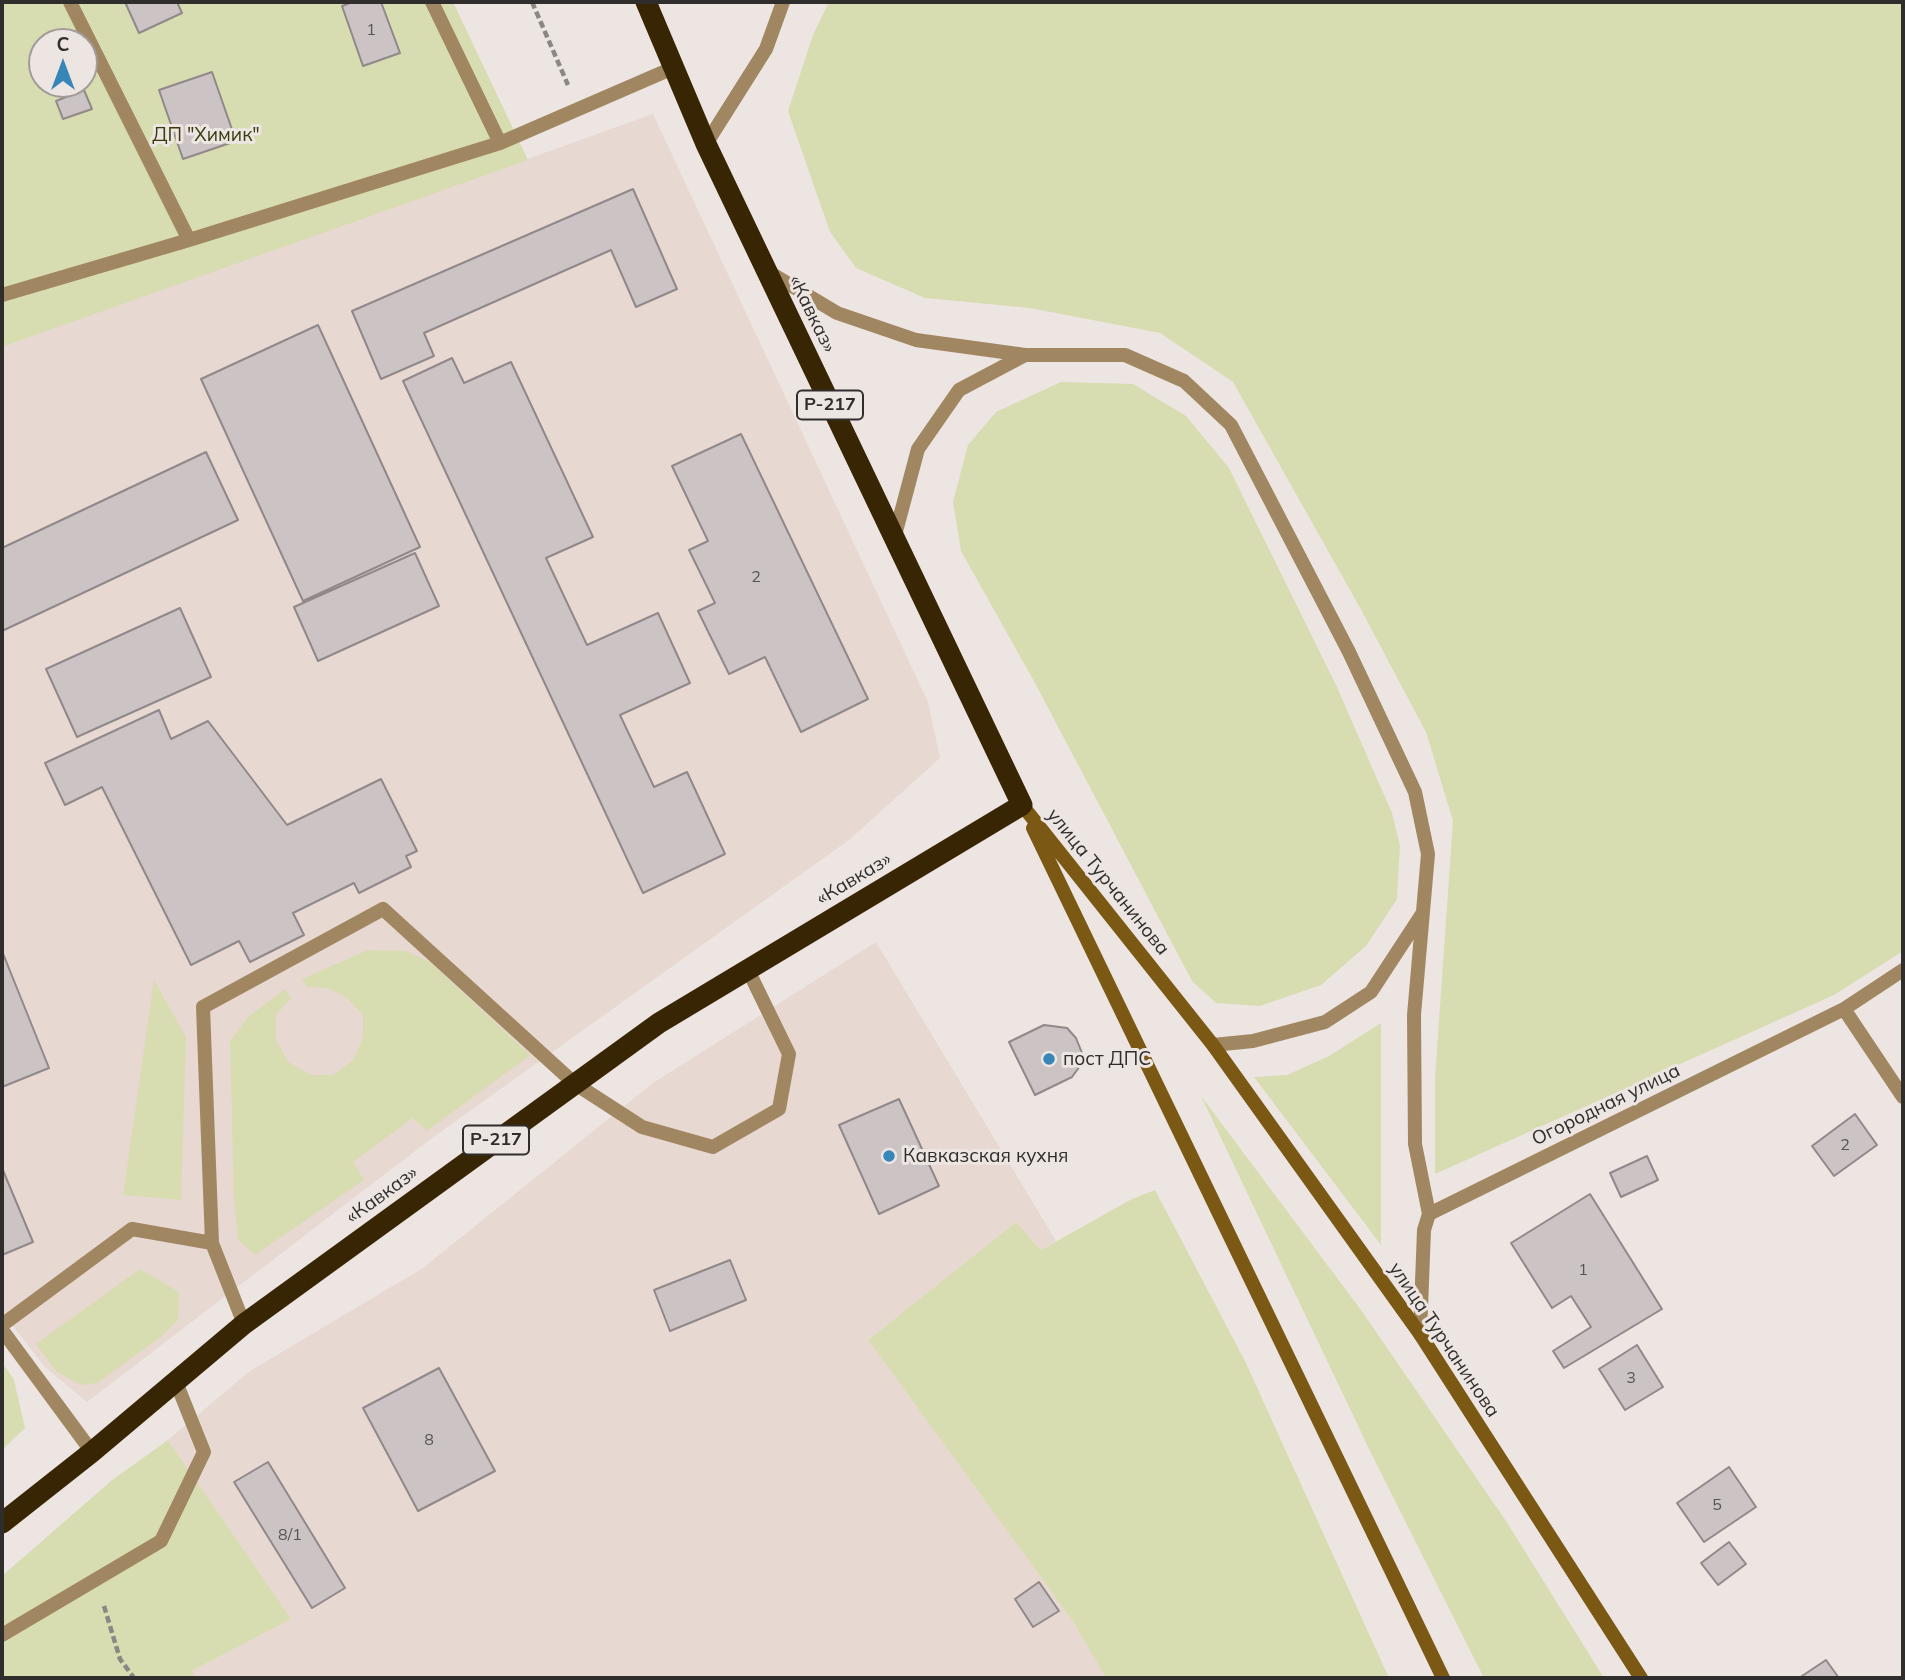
<!DOCTYPE html>
<html>
<head>
<meta charset="utf-8">
<style>
  body { margin:0 }
  #map { position:relative; width:1905px; height:1680px; overflow:hidden; background:#ede5e2; font-family:Mulish,sans-serif }
  canvas { display:block }
  .frame { position:absolute; inset:0; border:4px solid #302e2c; pointer-events:none }
  .north { position:absolute; left:28px; top:28px; width:70px; height:70px; box-sizing:border-box; background:#ede5e2; border:2px solid #a19c99; border-radius:50%; rotate:0deg; font-size:19px; font-weight:700; line-height:28px; text-align:center; color:#302e2c }
  .north::after { content:''; display:block; margin:auto; width:24px; height:32px; background:#3786b8; clip-path:polygon(50% 0,100% 100%,50% 72%,0 100%) }
</style>
</head>
<body>
<div id="map">
<canvas width="1905" height="1680"></canvas>
<div class="frame"></div>
<div class="north">С</div>
</div>
<script>
const ctx = document.querySelector('canvas').getContext('2d');
ctx.lineJoin = 'round';
function fillPath(path, color) {
  ctx.fillStyle = color;
  ctx.fill(path, 'evenodd');
}
function shape(rows) {
  const path = new Path2D();
  for (const r of rows) {
    path.moveTo(r[0], r[1]);
    for (let i = 2; i < r.length; i += 2) path.lineTo(r[i], r[i + 1]);
  }
  return path;
}
function strokePath(path, color, width, dash) {
  ctx.strokeStyle = color;
  ctx.lineWidth = width;
  ctx.lineCap = dash ? 'butt' : 'round';
  ctx.setLineDash(dash || []);
  ctx.stroke(path);
}
function write(font, color, halo, rows, align = 'center') {
  ctx.font = font + ' Mulish,sans-serif';
  ctx.lineWidth = 6;
  ctx.setLineDash([]);
  ctx.textBaseline = 'middle';
  ctx.strokeStyle = halo;
  ctx.fillStyle = color;
  for (const [text, x, y, turn = 0] of rows) {
    ctx.save();
    ctx.translate(x, y);
    ctx.rotate((+turn || 0) * Math.PI / 180);
    ctx.textAlign = isNaN(turn) ? turn : align;
    if (halo) ctx.strokeText(text, 0, 0);
    ctx.fillText(text, 0, 0);
    ctx.restore();
  }
}
const built = shape([
  [653,114,928,702,940,758,849,840,432,1138,87,1402,45,1367,2,1312,2,347],
  [876,942,1056,1241,1041,1250,1016,1222,868,1340,1072,1620,1106,1678,195,1678,191,1672,290,1619,168,1440,250,1371,423,1268,653,1083]
]);
const green = shape([
  [2,2,453,2,528,160,2,347],
  [42,42,84,42,84,84,42,84],
  [829,2,1903,2,1903,951,1834,995,1435,1174,1435,1078,1453,821,1426,732,1359,606,1233,382,1160,333,1030,308,925,298,856,268,830,232,788,111,813,35],
  [1061,382,1133,384,1186,416,1229,468,1336,685,1392,813,1400,846,1397,899,1366,946,1321,985,1260,1006,1216,1003,1192,981,1035,683,961,551,953,502,968,445,996,412],
  [368,950,406,951,430,962,530,1055,427,1131,413,1118,353,1162,364,1180,255,1255,238,1239,234,1201,230,1041,248,1017,285,989,291,998,276,1015,276,1040,288,1062,311,1075,333,1075,353,1060,363,1038,363,1015,346,997,328,988,307,987,302,979],
  [154,980,186,1037,181,1200,123,1195],
  [1381,1023,1381,1245,1254,1077,1287,1075,1329,1056],
  [1201,1096,1361,1310,1506,1521,1604,1678,1484,1678,1372,1455],
  [1155,1190,1245,1361,1389,1678,1106,1678,1072,1620,868,1340,1016,1222,1041,1250,1132,1199],
  [140,1269,179,1292,178,1320,162,1336,97,1383,81,1385,57,1372,36,1344],
  [2,1362,14,1380,25,1428,2,1450],
  [168,1440,291,1619,192,1671,195,1678,2,1678,2,1576,111,1481]
]);
const building = shape([
  [125,2,177,2,182,13,139,33,125,2],
  [353,2,381,2,400,53,363,66,342,6,353,2],
  [212,72,236,141,183,159,159,90,212,72],
  [84,90,92,109,63,119,56,101,84,90],
  [633,189,677,289,636,307,611,250,424,333,434,356,381,379,352,311,633,189],
  [318,325,420,547,303,601,201,379,318,325],
  [452,358,464,383,511,362,593,537,546,558,587,645,658,613,690,683,620,715,654,787,687,772,725,854,643,893,403,381,452,358],
  [741,434,868,699,801,732,765,657,729,674,698,611,715,603,689,550,708,541,672,466,741,434],
  [206,452,238,520,2,631,2,548,206,452],
  [415,553,439,606,318,661,294,607,415,553],
  [180,608,211,677,77,737,46,669,180,608],
  [159,710,171,739,208,721,287,825,381,779,417,851,406,856,411,867,359,893,354,883,293,913,304,935,250,962,239,941,191,965,102,787,65,805,45,763,159,710],
  [2,951,49,1068,2,1087,2,951],
  [1044,1025,1067,1028,1076,1038,1082,1053,1080,1066,1072,1077,1035,1095,1009,1042,1044,1025],
  [899,1099,939,1186,879,1214,839,1125,899,1099],
  [1855,1114,1877,1145,1834,1176,1812,1146,1855,1114],
  [1647,1156,1658,1180,1621,1197,1610,1173,1647,1156],
  [2,1168,33,1242,2,1255,2,1168],
  [1590,1194,1662,1309,1564,1368,1553,1351,1591,1327,1571,1296,1552,1308,1511,1243,1590,1194],
  [730,1260,746,1300,670,1331,654,1290,730,1260],
  [1637,1345,1663,1387,1625,1410,1599,1369,1637,1345],
  [439,1368,495,1471,418,1511,363,1408,439,1368],
  [268,1462,345,1588,312,1608,234,1482,268,1462],
  [1729,1467,1756,1507,1704,1542,1677,1503,1729,1467],
  [1729,1542,1746,1564,1718,1585,1701,1563,1729,1542],
  [1039,1582,1059,1611,1033,1627,1015,1599,1039,1582],
  [1826,1660,1839,1678,1799,1678,1826,1660]
]);
const path = shape([
  [532,2,568,85],
  [104,1606,120,1659,134,1678]
]);
const lane = shape([
  [706,144,766,49,783,2],
  [767,271,837,313,916,340,1025,355],
  [894,539,918,449,959,390,1025,355,1125,355,1184,381,1231,425,1349,652,1415,792,1428,854,1414,1015,1415,1144,1429,1214],
  [1213,1045,1253,1041,1325,1022,1371,992,1422,914],
  [244,1324,212,1243,203,1007,383,909,574,1083,642,1127,713,1147,779,1109,789,1054,748,970],
  [2,1325,132,1229,212,1243]
]);
const street = shape([
  [70,2,189,240],
  [432,2,500,143],
  [2,295,189,240,500,143,673,68],
  [1844,1009,1903,1097],
  [2,1330,92,1452],
  [1420,1334,1424,1230,1429,1214,1844,1009,1903,970],
  [2,1635,161,1541,204,1452,176,1382]
]);
const secondary = shape([
  [1022,805,1213,1045,1420,1334,1641,1678],
  [1033,828,1443,1678]
]);
const highway = shape([
  [2,1523,92,1452,244,1324,659,1023,1022,805,706,144,646,2]
]);
const markers = [
  [1049,1059,7,"#3786b8"],
  [889,1156,7,"#3786b8"]
];
const numberNames = [
  ["1",371,30],
  ["2",756,577],
  ["2",1845,1145],
  ["1",1583,1270],
  ["3",1631,1378],
  ["8",429,1440],
  ["5",1717,1505],
  ["8/1",290,1535]
];
const shields = [
  [830,405,66],
  [496,1140,66]
];
const shieldNames = [
  ["Р-217",830,405],
  ["Р-217",496,1140]
];
const parkNames = [
  ["ДП \"Химик\"",206,135]
];
const streetNames = [
  ["«Кавказ»",812,314,64],
  ["«Кавказ»",854,879,-31],
  ["улица Турчанинова",1108,882,51],
  ["Огородная улица",1606,1105,-26],
  ["«Кавказ»",382,1195,-36],
  ["улица Турчанинова",1444,1340,56]
];
const poiNames = [
  ["пост ДПС",1063,1059],
  ["Кавказская кухня",903,1156]
];
fillPath(built, '#e8d8d2');
fillPath(green, '#d8dcb1');
fillPath(building, '#ccc4c4');
strokePath(building, '#908889', 2);
strokePath(path, '#8b8784', 4.5, [7, 3.5]);
strokePath(lane, '#a08761', 14);
strokePath(street, '#a08761', 14);
strokePath(secondary, '#7c5815', 14);
strokePath(highway, '#382504', 21);
for (const [x, y, r, color] of markers) {
  const dot = new Path2D();
  dot.arc(x, y, r, 0, 2 * Math.PI);
  ctx.fillStyle = color;
  ctx.fill(dot);
  strokePath(dot, '#ede5e2', 2.5);
}
write('16px', '#575452', null, numberNames);
for (const [x, y, w] of shields) {
  const box = new Path2D();
  box.roundRect(x - w / 2, y - 14.5, w, 29, 5);
  ctx.fillStyle = '#ede5e2';
  ctx.fill(box);
  strokePath(box, '#302e2c', 2);
}
write('bold 18px', '#302e2c', null, shieldNames);
write('19px', '#393a0e', '#ede5e2', parkNames);
write('19px', '#302e2c', '#ede5e2', streetNames);
write('19px', '#302e2c', '#ede5e2', poiNames, 'left');
</script>
</body>
</html>
